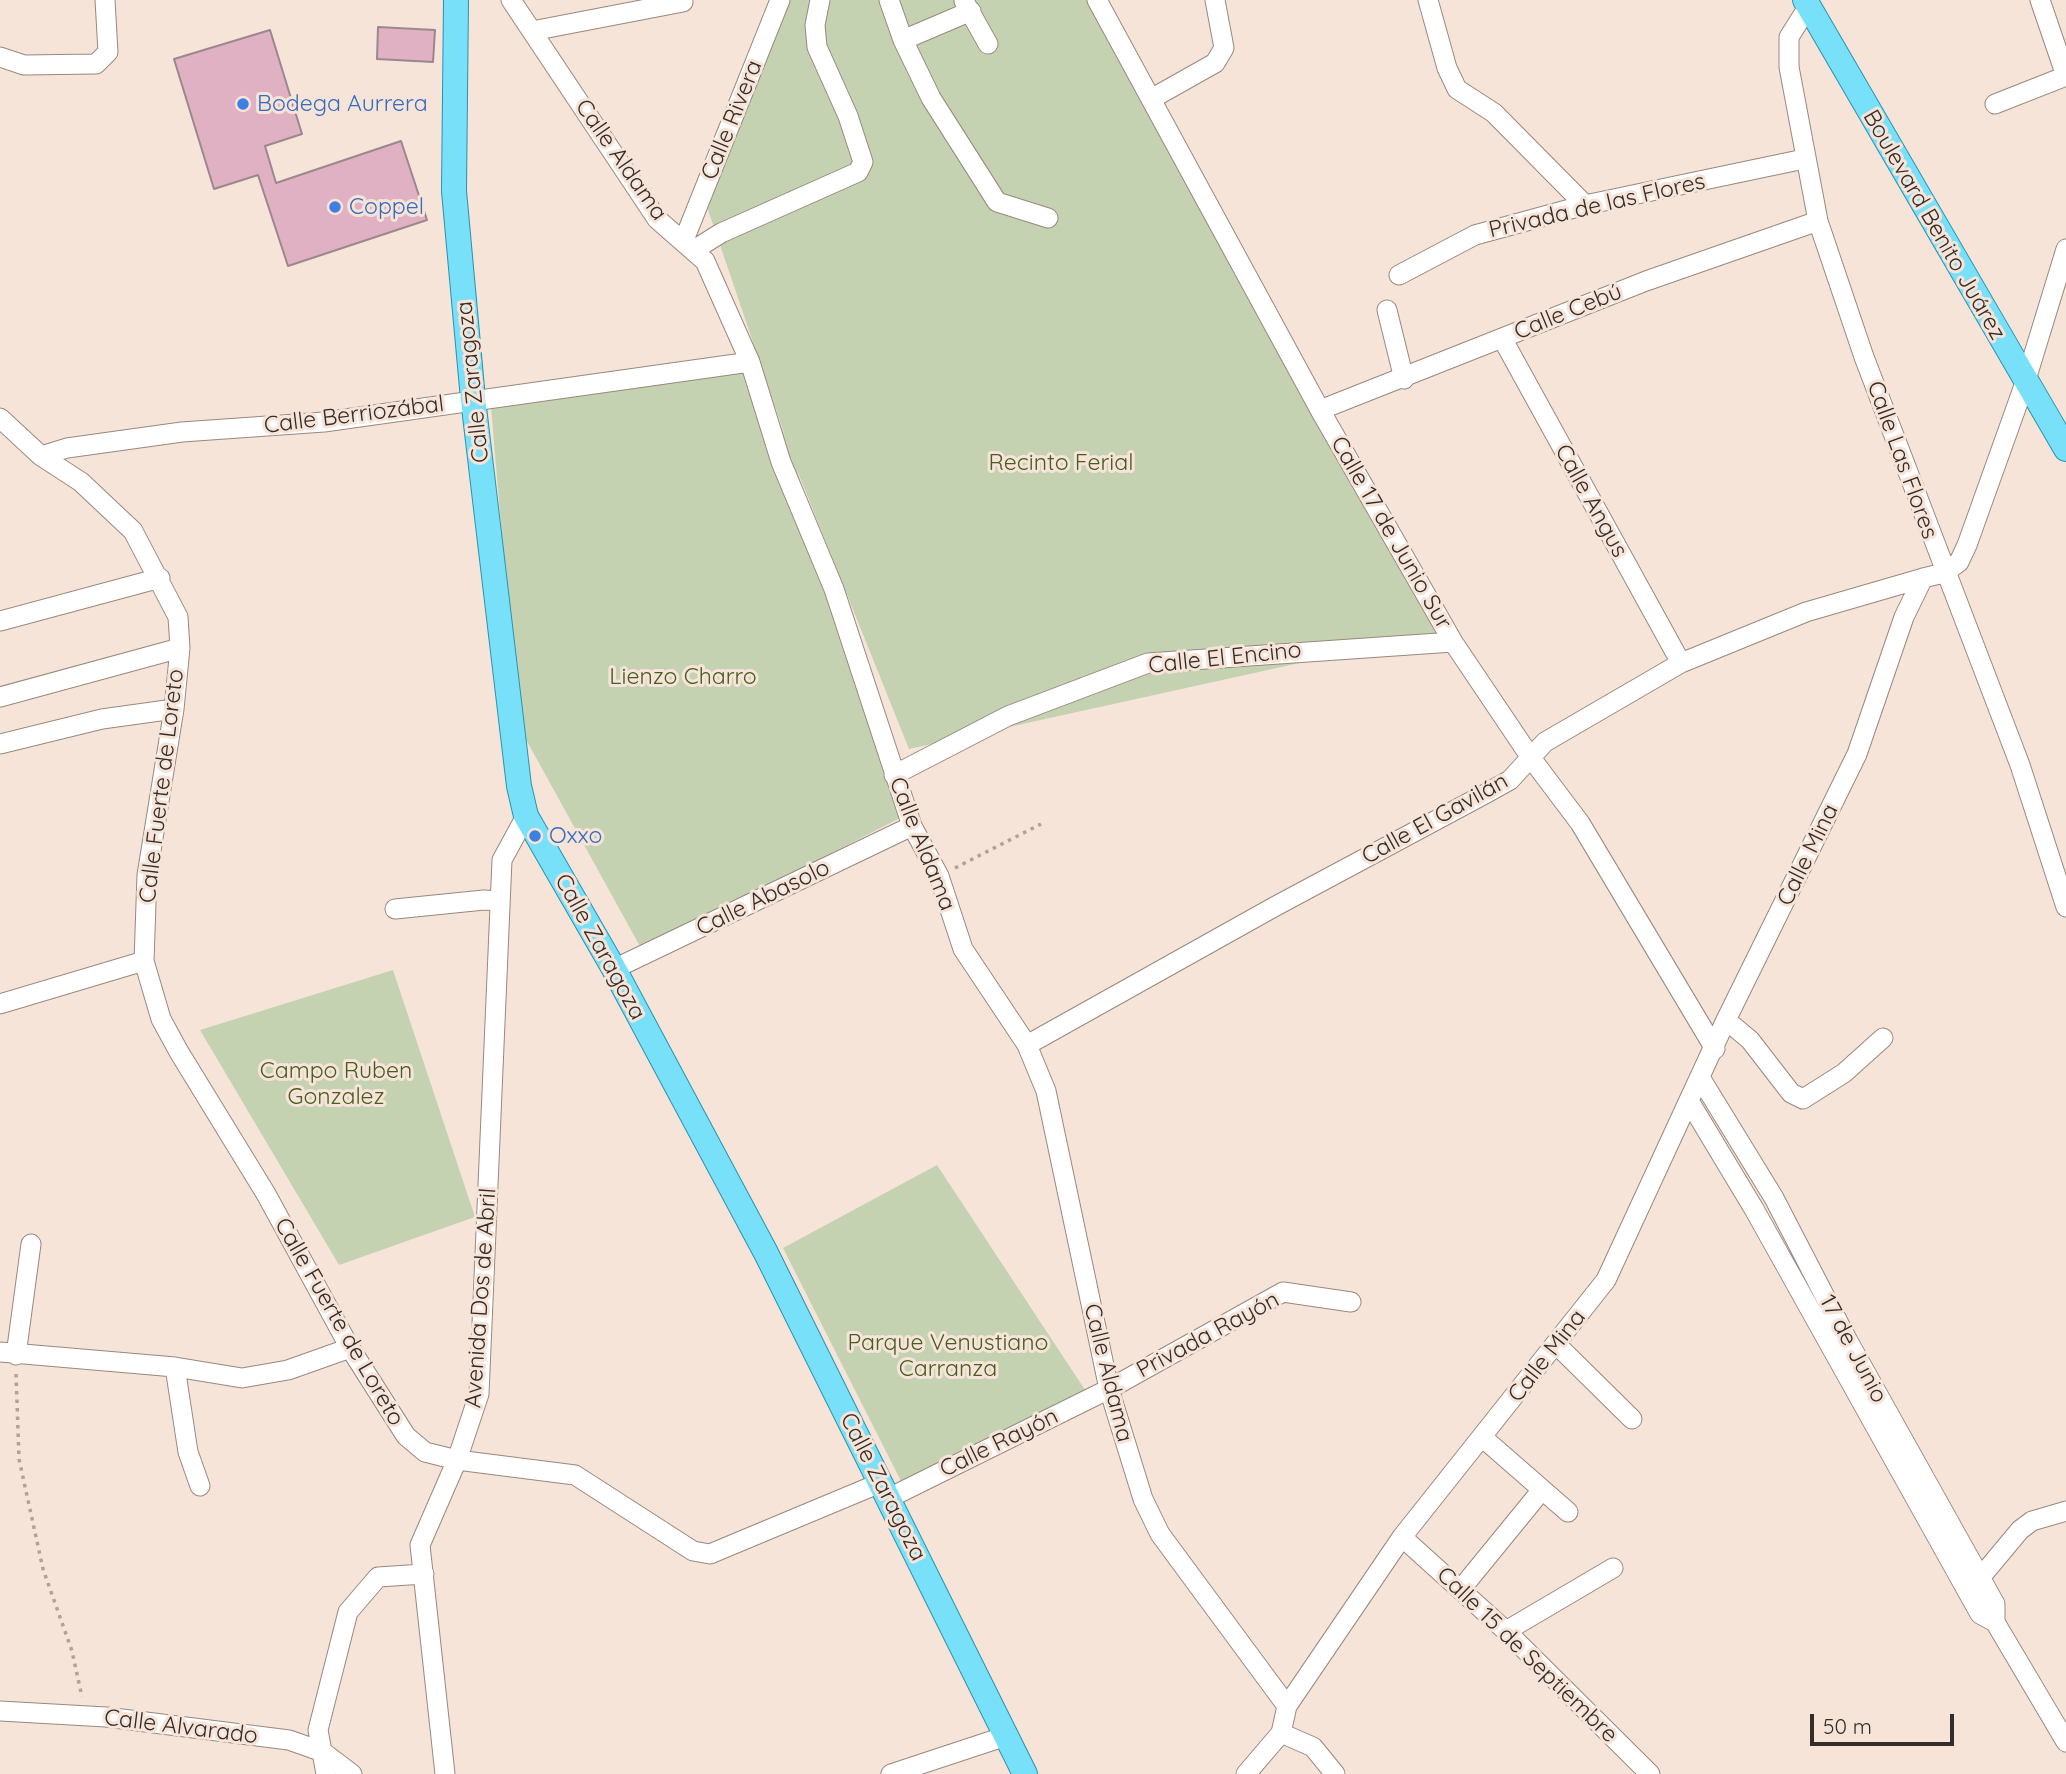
<!DOCTYPE html>
<html>
<head>
<meta charset="utf-8">
<style>
  body { margin:0 }
  #map { position:relative; width:2066px; height:1774px; overflow:hidden; background:#f7e4d8; font-family:Quicksand,sans-serif }
  canvas { display:block }
  .scale { position:absolute; left:1810px; top:1714px; width:144px; height:32px; box-sizing:border-box; border:4px solid #332c28; border-top:0; padding-left:9px; font-size:21px; line-height:24px; white-space:nowrap; color:#332c28; -webkit-text-stroke:5px #f7e4d8; paint-order:stroke }
</style>
</head>
<body>
<div id="map">
<canvas width="2066" height="1774"></canvas>
<div class="scale">50 m</div>
</div>
<script>
const ctx = document.querySelector('canvas').getContext('2d');
ctx.lineJoin = 'round';
function fillPath(path, color) {
  ctx.fillStyle = color;
  ctx.fill(path, 'evenodd');
}
function shape(rows) {
  const path = new Path2D();
  for (const r of rows) {
    path.moveTo(r[0], r[1]);
    for (let i = 2; i < r.length; i += 2) path.lineTo(r[i], r[i + 1]);
  }
  return path;
}
function strokePath(path, color, width, dash) {
  ctx.strokeStyle = color;
  ctx.lineWidth = width;
  ctx.lineCap = dash ? 'butt' : 'round';
  ctx.setLineDash(dash || []);
  ctx.stroke(path);
}
function write(font, color, halo, rows, align = 'center') {
  ctx.font = font + ' Quicksand,sans-serif';
  ctx.lineWidth = 6;
  ctx.setLineDash([]);
  ctx.textBaseline = 'middle';
  ctx.strokeStyle = halo;
  ctx.fillStyle = color;
  for (const [text, x, y, turn = 0] of rows) {
    ctx.save();
    ctx.translate(x, y);
    ctx.rotate((+turn || 0) * Math.PI / 180);
    ctx.textAlign = isNaN(turn) ? turn : align;
    if (halo) ctx.strokeText(text, 0, 0);
    ctx.fillText(text, 0, 0);
    ctx.restore();
  }
}
const green = shape([
  [790,0,1087,0,1436,633,909,749,797,470,900,818,642,950,518,725,491,407,752,356,786,439,704,198],
  [393,970,475,1217,339,1265,200,1030],
  [937,1165,1089,1396,903,1485,783,1248]
]);
const building = shape([
  [378,27,435,30,433,62,377,59,378,27],
  [270,30,302,134,265,146,276,183,401,141,427,220,288,266,258,175,214,189,174,59,270,30]
]);
const path = shape([
  [955,868,1041,824],
  [16,1374,19,1459,43,1569,72,1651,82,1697]
]);
const minor = shape([
  [511,0,657,219,705,261,750,362,781,462,834,589,912,826,939,876,963,949,1027,1045,1046,1091,1109,1389,1143,1499,1160,1534,1287,1706],
  [889,0,903,40],
  [1097,0,1320,410,1453,642,1531,758,1580,823,1715,1049],
  [1428,0,1447,68,1457,89,1494,113,1585,205],
  [2040,0,2066,76],
  [964,1,988,44],
  [1808,7,1789,37,1789,67,1818,221,1864,357,2020,765,2066,907],
  [971,11,903,40,931,98,997,202,1048,218],
  [532,31,683,2],
  [0,57,24,65,96,64,108,52,105,0],
  [1151,99,1215,63,1224,48,1215,0],
  [1995,104,2066,76],
  [684,240,780,0],
  [694,250,721,233,858,172,863,162,848,116,817,47,815,25,820,0],
  [1399,275,1475,235,1585,205,1804,159],
  [1387,310,1404,379],
  [1502,338,1681,663],
  [1320,410,1646,281,1818,221],
  [0,418,41,456,81,482,133,531,178,617,180,648,174,709,147,875,144,961,161,1019,179,1052,266,1194,350,1348,406,1436,425,1452,457,1460,575,1475,693,1551,710,1554,880,1483],
  [41,456,67,448,182,432,324,422,750,362],
  [0,621,160,578],
  [0,697,180,648],
  [0,744,102,719,174,709],
  [894,775,1008,716,1148,663,1453,642],
  [395,909,484,900,500,901],
  [614,969,912,826],
  [0,1004,144,961],
  [1726,1020,1750,1040,1791,1093,1803,1099,1844,1073,1883,1038],
  [1027,1045,1274,907,1485,794,1510,780,1545,742,1681,663,1806,612,1923,578],
  [1701,1079,1774,1198,1848,1341,1995,1604,1995,1622,2066,1742],
  [1689,1101,1754,1209,1980,1614,1995,1622],
  [1557,1345,1632,1419],
  [0,1352,175,1367,242,1378,288,1370,350,1348],
  [16,1355,31,1244],
  [175,1367,188,1452,200,1486],
  [1482,1437,1568,1512],
  [889,1498,1109,1389,1283,1292,1351,1302],
  [1402,1537,1506,1631,1650,1774],
  [1980,1578,2020,1530,2032,1521,2066,1511],
  [1461,1589,1541,1491],
  [1506,1631,1613,1568],
  [0,1711,106,1717,289,1740,323,1752,352,1774],
  [1281,1733,1313,1747,1335,1774],
  [326,1774,318,1730,348,1612,378,1577,424,1574],
  [445,1774,420,1545,457,1460,479,1394,502,860,526,816],
  [891,1774,1006,1736],
  [1246,1774,1281,1733,1287,1706,1402,1537,1606,1280,1726,1020,1857,754,1904,617,1923,578,1944,573,1959,562,1967,545,2025,383,2066,249]
]);
const major = shape([
  [456,0,454,191,473,399,519,786,526,816,614,969,766,1253,1025,1774],
  [1805,0,2066,449]
]);
const markers = [
  [243,104,7,"#3f7fe0"],
  [335,207,7,"#3f7fe0"],
  [535,836,7,"#3f7fe0"]
];
const shopNames = [
  ["Bodega Aurrera",257,104],
  ["Coppel",349,207],
  ["Oxxo",549,836]
];
const streetNames = [
  ["Calle Rivera",732,120,-68],
  ["Calle Aldama",621,160,55],
  ["Privada de las Flores",1597,206,-13],
  ["Boulevard Benito Juárez",1934,225,60],
  ["Calle Cebú",1568,312,-22],
  ["Calle Zaragoza",473,382,-96],
  ["Calle Berriozábal",354,415,-7],
  ["Calle Las Flores",1902,460,70],
  ["Calle Angus",1591,501,61],
  ["Calle 17 de Junio Sur",1391,533,60],
  ["Calle El Encino",1225,658,-6],
  ["Calle Fuerte de Loreto",162,786,-83],
  ["Calle El Gavilán",1435,819,-29],
  ["Calle Aldama",922,844,68],
  ["Calle Mina",1808,855,-64],
  ["Calle Abasolo",763,898,-26],
  ["Calle Zaragoza",600,947,61],
  ["Avenida Dos de Abril",481,1298,-86],
  ["Calle Fuerte de Loreto",339,1322,60],
  ["Privada Rayón",1208,1335,-28],
  ["17 de Junio",1853,1349,62],
  ["Calle Mina",1547,1356,-52],
  ["Calle Aldama",1108,1373,76],
  ["Calle Rayón",999,1443,-26],
  ["Calle Zaragoza",883,1487,63],
  ["Calle 15 de Septiembre",1527,1655,44],
  ["Calle Alvarado",181,1727,7]
];
const parkNames = [
  ["Recinto Ferial",1061,463],
  ["Lienzo Charro",683,677],
  ["Campo Ruben",336,1071],
  ["Gonzalez",336,1097],
  ["Parque Venustiano",948,1343],
  ["Carranza",948,1369]
];
fillPath(green, '#c4d2b2');
fillPath(building, '#e0b1c2');
strokePath(building, '#9b878e', 2);
strokePath(minor, '#99887d', 21);
strokePath(major, '#2793ae', 26);
strokePath(path, '#b1a299', 3.5, [3.5, 5]);
strokePath(minor, '#fff', 19);
strokePath(major, '#79e0fa', 24);
for (const [x, y, r, color] of markers) {
  const dot = new Path2D();
  dot.arc(x, y, r, 0, 2 * Math.PI);
  ctx.fillStyle = color;
  ctx.fill(dot);
  strokePath(dot, '#f7e4d8', 2.5);
}
write('23px', '#366cbe', '#f7e4d8', shopNames, 'left');
write('23px', '#332c28', '#f7e4d8', streetNames);
write('23px', '#485d21', '#f7e4d8', parkNames);
</script>
</body>
</html>
